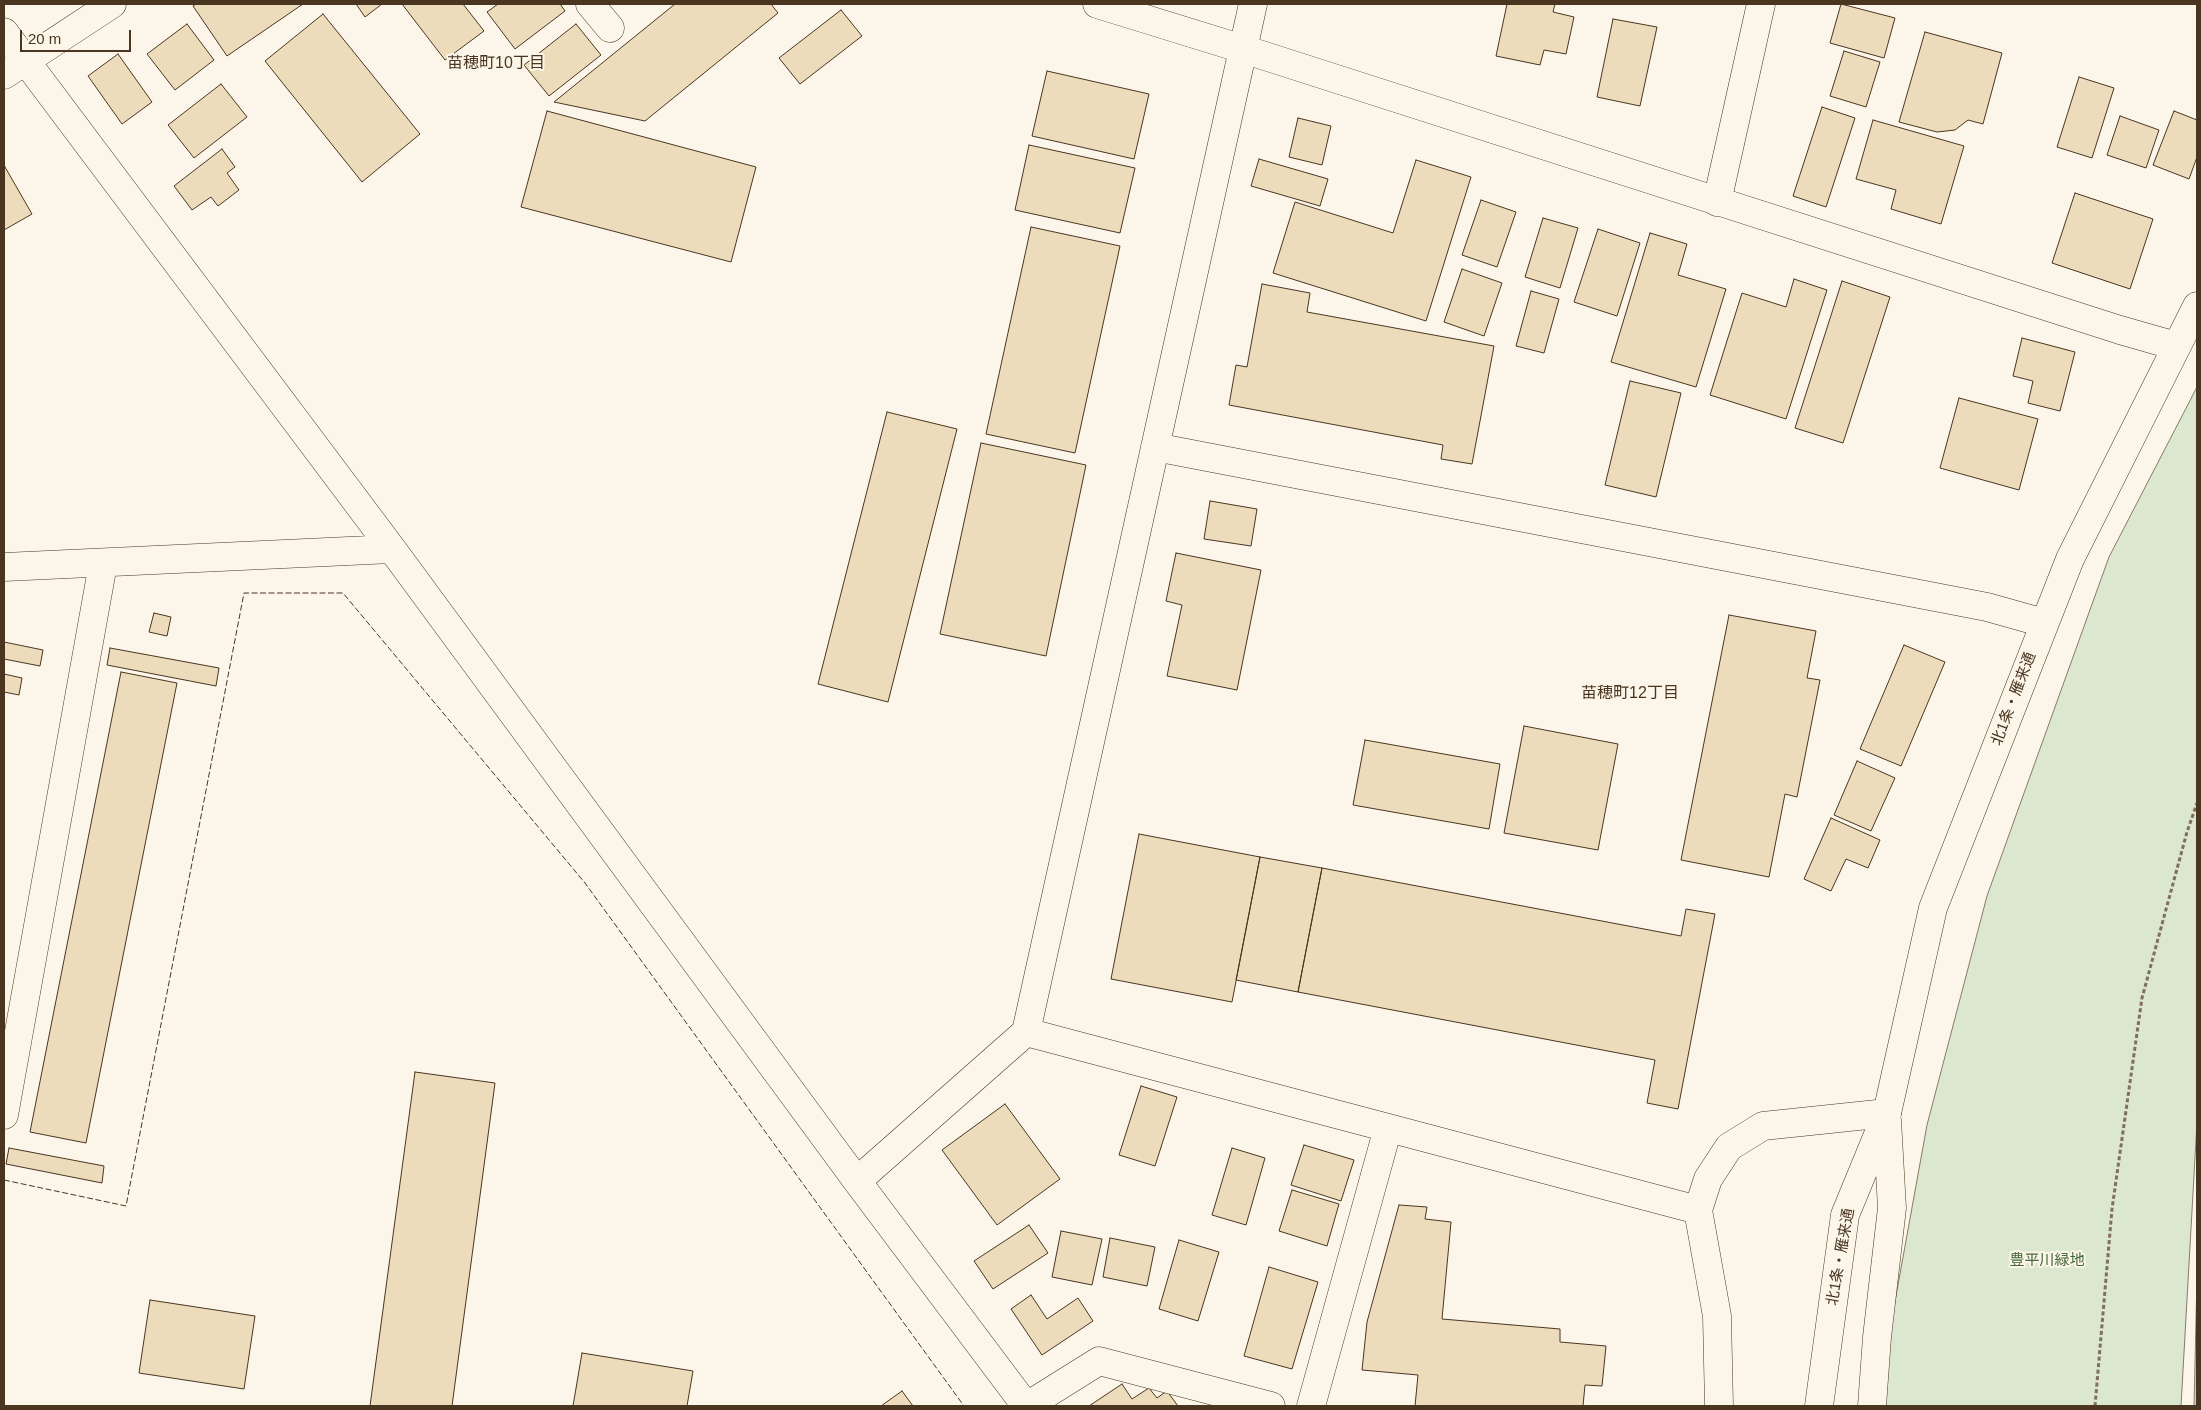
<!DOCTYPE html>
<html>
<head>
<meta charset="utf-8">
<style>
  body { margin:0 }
  #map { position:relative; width:2201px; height:1410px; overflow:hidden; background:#fbf6e9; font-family:Arial,sans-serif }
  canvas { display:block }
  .frame { position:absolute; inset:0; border:5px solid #4a3520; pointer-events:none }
  .scale { position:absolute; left:20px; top:30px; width:111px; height:22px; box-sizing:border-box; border:2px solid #4a3520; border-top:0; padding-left:6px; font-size:15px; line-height:18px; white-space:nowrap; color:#4a3520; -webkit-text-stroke:4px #fbf6e9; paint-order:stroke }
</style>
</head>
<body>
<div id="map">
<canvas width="2201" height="1410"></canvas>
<div class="frame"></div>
<div class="scale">20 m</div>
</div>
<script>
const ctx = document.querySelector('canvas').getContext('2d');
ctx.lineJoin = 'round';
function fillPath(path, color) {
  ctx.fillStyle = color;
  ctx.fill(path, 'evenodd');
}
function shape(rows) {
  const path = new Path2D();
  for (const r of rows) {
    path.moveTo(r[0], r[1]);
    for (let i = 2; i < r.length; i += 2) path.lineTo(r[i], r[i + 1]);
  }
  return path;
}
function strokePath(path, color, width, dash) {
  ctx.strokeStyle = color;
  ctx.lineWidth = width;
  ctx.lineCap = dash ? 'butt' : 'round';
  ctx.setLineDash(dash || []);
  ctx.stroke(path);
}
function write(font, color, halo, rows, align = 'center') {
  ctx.font = font + ' Arial,"Noto Sans JP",sans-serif';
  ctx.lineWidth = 4;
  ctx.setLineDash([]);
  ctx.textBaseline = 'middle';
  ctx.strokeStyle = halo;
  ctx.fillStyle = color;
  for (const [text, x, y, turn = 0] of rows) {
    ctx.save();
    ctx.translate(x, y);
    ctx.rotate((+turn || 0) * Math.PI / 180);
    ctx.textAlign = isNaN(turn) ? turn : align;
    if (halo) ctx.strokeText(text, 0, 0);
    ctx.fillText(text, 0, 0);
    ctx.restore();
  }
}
const green = shape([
  [2197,387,2197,1122,2181,1406,1876,1406,1927,1125,1987,896,2109,557,2197,387]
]);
const water = shape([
  [2197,1277,2197,1406,2194,1406,2197,1277]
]);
const building = shape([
  [196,4,303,4,227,56,193,6,196,4],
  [356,4,382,4,365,17,356,4],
  [402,4,463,4,484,31,445,60,402,4],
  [498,4,560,4,565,11,515,49,487,12,498,4],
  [675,4,771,4,778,13,645,121,554,102,675,4],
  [1507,4,1555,4,1553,12,1574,17,1566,54,1544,50,1540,65,1496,56,1507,4],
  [1841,4,1895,18,1884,58,1830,43,1841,4],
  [841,10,862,36,800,84,779,58,841,10],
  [323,14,420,134,362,182,265,61,323,14],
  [1613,19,1657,27,1640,106,1597,97,1613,19],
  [187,24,214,60,175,90,147,54,187,24],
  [576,24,601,55,549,96,524,65,576,24],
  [1925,32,2002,53,1983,124,1968,120,1955,130,1937,132,1899,122,1925,32],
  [1844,51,1880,62,1866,107,1830,96,1844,51],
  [118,54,152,102,122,124,88,76,118,54],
  [1047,71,1149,94,1134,159,1032,136,1047,71],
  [2079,77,2114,88,2092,158,2057,147,2079,77],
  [221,84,247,117,194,158,168,125,221,84],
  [1822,107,1855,118,1826,207,1793,196,1822,107],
  [547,111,756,167,731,262,521,207,547,111],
  [2174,111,2197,120,2197,157,2189,179,2153,165,2174,111],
  [2120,116,2159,130,2146,168,2107,155,2120,116],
  [1298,118,1331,126,1322,165,1289,157,1298,118],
  [1873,120,1964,146,1941,224,1891,209,1896,190,1856,179,1873,120],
  [1029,145,1135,168,1120,233,1015,210,1029,145],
  [222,149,235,167,227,173,239,190,218,206,211,197,192,210,174,186,222,149],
  [1259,159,1328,179,1320,206,1251,186,1259,159],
  [1416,160,1471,177,1426,321,1273,273,1295,202,1393,233,1416,160],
  [5,167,32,214,4,230,4,168,5,167],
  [2075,193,2153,219,2130,289,2052,263,2075,193],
  [1481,200,1516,212,1497,267,1462,255,1481,200],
  [1543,218,1578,228,1560,288,1525,277,1543,218],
  [1031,227,1120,246,1075,453,986,434,1031,227],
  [1598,229,1640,243,1617,316,1574,302,1598,229],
  [1650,233,1687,244,1678,275,1726,289,1696,387,1611,362,1650,233],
  [1462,269,1502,283,1484,336,1444,322,1462,269],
  [1794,279,1827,290,1786,419,1710,395,1742,293,1786,307,1794,279],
  [1842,281,1890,297,1843,443,1795,428,1842,281],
  [1262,284,1310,293,1307,312,1494,346,1472,464,1441,459,1443,445,1229,405,1236,365,1247,367,1262,284],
  [1531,291,1559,299,1544,353,1516,346,1531,291],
  [2022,338,2075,352,2060,411,2028,403,2033,381,2013,376,2022,338],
  [1630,381,1681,393,1656,497,1605,485,1630,381],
  [1959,398,2038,419,2019,490,1940,468,1959,398],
  [887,412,957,429,888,702,818,684,887,412],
  [981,443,1086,465,1046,656,940,634,981,443],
  [1210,501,1257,509,1251,546,1204,539,1210,501],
  [1176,553,1261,570,1237,690,1167,676,1182,605,1166,601,1176,553],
  [154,613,171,617,167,636,149,632,154,613],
  [1729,615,1816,631,1807,678,1820,680,1797,797,1785,794,1769,877,1681,860,1729,615],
  [4,642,43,650,40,666,4,659,4,642],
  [1904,645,1945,662,1901,766,1860,749,1904,645],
  [110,648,219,668,216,686,107,665,110,648],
  [121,672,177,683,86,1143,30,1132,121,672],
  [4,674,22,678,19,695,4,692,4,674],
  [1524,726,1618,744,1598,850,1504,833,1524,726],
  [1365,740,1500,764,1489,829,1353,805,1365,740],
  [1857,761,1895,778,1871,831,1834,815,1857,761],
  [1831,818,1880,840,1868,868,1846,859,1831,891,1804,879,1831,818],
  [1139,834,1260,857,1232,1002,1111,979,1139,834],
  [1260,857,1322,868,1298,992,1236,980,1260,857],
  [1322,868,1681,936,1686,909,1715,914,1678,1109,1647,1103,1655,1060,1298,992,1322,868],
  [415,1072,495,1083,452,1406,370,1406,415,1072],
  [1141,1086,1177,1097,1155,1166,1119,1155,1141,1086],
  [1005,1104,1060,1179,997,1225,942,1150,1005,1104],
  [1304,1145,1354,1160,1341,1201,1291,1185,1304,1145],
  [9,1148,104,1166,102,1183,6,1164,9,1148],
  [1232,1148,1265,1158,1246,1225,1212,1215,1232,1148],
  [1292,1190,1339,1204,1327,1246,1279,1231,1292,1190],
  [1399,1205,1427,1207,1425,1219,1451,1222,1442,1319,1560,1329,1560,1342,1606,1346,1602,1386,1585,1385,1583,1406,1415,1406,1418,1375,1362,1370,1367,1322,1399,1205],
  [1029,1225,1048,1253,993,1289,974,1261,1029,1225],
  [1061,1231,1102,1239,1092,1285,1052,1277,1061,1231],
  [1110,1238,1155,1247,1147,1286,1103,1277,1110,1238],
  [1179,1240,1219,1252,1198,1321,1159,1309,1179,1240],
  [1269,1267,1318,1282,1292,1369,1244,1356,1269,1267],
  [1031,1295,1047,1319,1078,1298,1093,1321,1042,1355,1011,1309,1031,1295],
  [150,1300,255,1316,244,1389,139,1373,150,1300],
  [582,1353,693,1371,687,1406,573,1406,582,1353],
  [1122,1384,1132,1399,1149,1388,1157,1398,1167,1391,1178,1406,1089,1406,1122,1384],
  [902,1391,913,1406,881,1406,902,1391]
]);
const path = shape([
  [2095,1406,2112,1209,2142,998,2187,832,2197,803]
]);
const minor = shape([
  [590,4,610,28],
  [1097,4,1243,49,2120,330,2176,346],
  [4,32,392,549,857,1181,1026,1406],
  [4,75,112,4],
  [1717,202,1761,4],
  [1155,447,1987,607,2044,623],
  [4,567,392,549],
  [1026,1032,1698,1210],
  [4,1115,103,564],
  [857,1181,1026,1032,1253,4],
  [1027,1406,1099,1361,1271,1406],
  [1311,1406,1388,1128],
  [1719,1406,1717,1316,1698,1210,1708,1179,1729,1147,1763,1126,1887,1113]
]);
const highway = shape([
  [1819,1406,1845,1215,1887,1113,1933,908,2070,559,2197,306],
  [1872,1406,1877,1337,1892,1208,1887,1120]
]);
const fence = shape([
  [4,1180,126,1206,244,593,343,593,585,883,964,1406]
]);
const streetNames = [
  ["北1条・雁来通",2014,699,-69],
  ["北1条・雁来通",1841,1257,-80]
];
const parkNames = [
  ["豊平川緑地",2047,1261]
];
const neighbourhoodNames = [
  ["苗穂町10丁目",496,64],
  ["苗穂町12丁目",1630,694]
];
fillPath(green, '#dce7d0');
strokePath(green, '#887966', 1);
fillPath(water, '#c9cecd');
strokePath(water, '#887966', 1);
fillPath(building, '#ecdcbc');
strokePath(building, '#4a3520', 1);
strokePath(minor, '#4a3520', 29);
strokePath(highway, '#4a3520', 29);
strokePath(path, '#7f6f5c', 3, [4, 2.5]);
strokePath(minor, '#fbf6e9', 28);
strokePath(highway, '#fbf6e9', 28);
strokePath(fence, '#4a3520', 1, [6, 2.5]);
write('15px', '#4a3520', '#fbf6e9', streetNames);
write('15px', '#436837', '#fbf6e9', parkNames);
write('16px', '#4a3520', '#fbf6e9', neighbourhoodNames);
</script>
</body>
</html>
